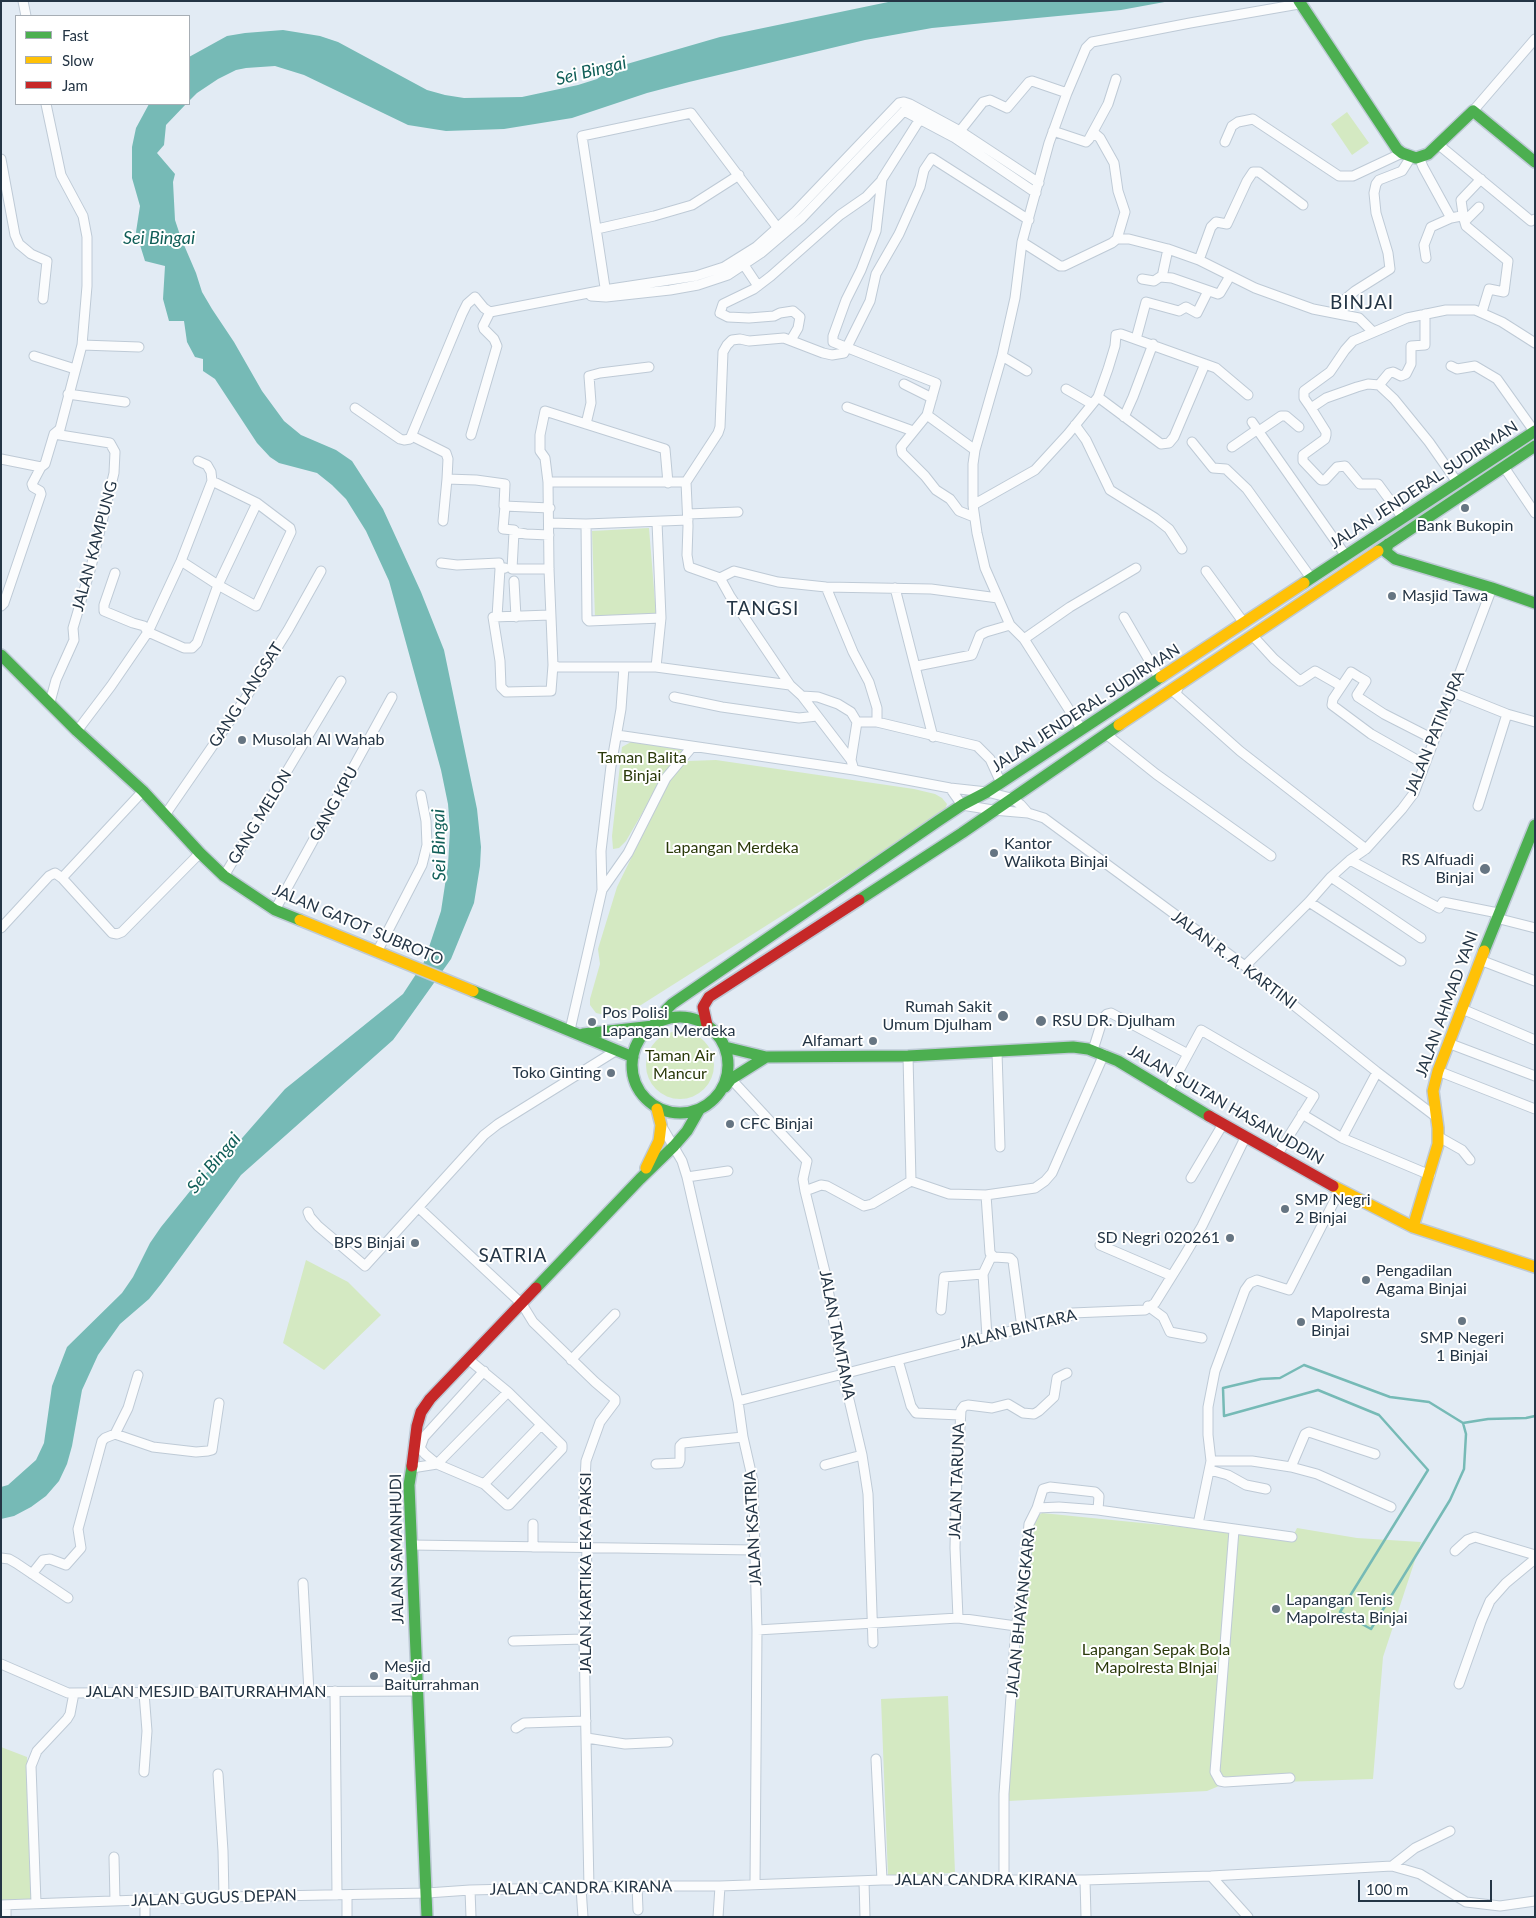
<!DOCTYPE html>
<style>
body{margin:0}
#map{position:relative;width:1536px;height:1918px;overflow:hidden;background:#e2ebf4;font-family:Lato,sans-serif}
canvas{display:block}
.frame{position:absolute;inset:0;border:2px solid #243545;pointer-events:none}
.legend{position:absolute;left:15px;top:15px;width:175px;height:90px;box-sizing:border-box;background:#fff;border:1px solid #a7aeb5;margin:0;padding:6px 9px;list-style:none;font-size:15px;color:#243545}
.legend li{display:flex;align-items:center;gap:10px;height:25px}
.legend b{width:25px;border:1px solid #a7aeb5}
.scale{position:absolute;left:1358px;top:1880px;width:134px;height:22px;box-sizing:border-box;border:2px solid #243545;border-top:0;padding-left:6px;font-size:15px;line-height:18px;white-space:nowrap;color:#243545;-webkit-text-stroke:4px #fff;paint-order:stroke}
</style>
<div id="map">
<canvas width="1536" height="1918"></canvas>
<div class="frame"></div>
<ul class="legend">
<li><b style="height:6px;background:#4caf50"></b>Fast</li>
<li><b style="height:6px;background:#ffc107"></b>Slow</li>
<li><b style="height:6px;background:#c62828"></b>Jam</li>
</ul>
<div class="scale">100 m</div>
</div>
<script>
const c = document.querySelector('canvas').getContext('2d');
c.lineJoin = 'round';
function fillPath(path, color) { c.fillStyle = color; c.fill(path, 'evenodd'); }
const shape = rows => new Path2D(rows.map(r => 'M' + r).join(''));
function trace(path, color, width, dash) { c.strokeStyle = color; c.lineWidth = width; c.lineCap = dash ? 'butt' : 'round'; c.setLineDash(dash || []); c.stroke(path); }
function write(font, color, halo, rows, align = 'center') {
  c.font = font + ' Lato,sans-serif'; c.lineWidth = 4; c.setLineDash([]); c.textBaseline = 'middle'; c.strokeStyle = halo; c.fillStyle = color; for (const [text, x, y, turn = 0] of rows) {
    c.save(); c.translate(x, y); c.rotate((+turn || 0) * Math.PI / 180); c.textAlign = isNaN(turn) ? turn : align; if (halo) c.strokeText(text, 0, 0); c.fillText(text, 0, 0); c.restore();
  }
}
fillPath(shape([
 [1347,112,1369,143,1352,155,1331,124],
 [649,528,656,614,595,618,592,531],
 [638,741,681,749,686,753,670,765,626,841,619,848,613,849,612,836,622,747,631,742],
 [716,760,914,789,935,794,942,798,947,804,944,813,641,1005,613,1017,596,1013,590,1005,590,999,600,964,598,949,617,887,670,779,682,765,688,761],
 '646 1065a34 34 0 1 1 68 0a34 34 0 1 1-68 0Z',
 [306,1260,348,1282,381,1315,324,1370,283,1343],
 [1042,1513,1292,1538,1297,1528,1357,1538,1421,1542,1383,1657,1373,1779,1249,1783,1219,1786,1207,1791,1008,1801,1031,1521],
 [948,1696,955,1873,888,1876,881,1699],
 [1,1747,27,1757,35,1901,1,1902]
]), '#d4e9c2');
fillPath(shape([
 [893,1,1170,1,1121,10,932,28,865,40,689,82,647,93,572,118,504,129,446,131,408,125,304,75,275,66,246,68,236,70,218,79,197,93,189,101,189,57,227,36,245,33,283,30,320,36,338,42,427,90,445,95,464,98,522,97,578,85,597,79,613,68,720,37],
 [149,104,186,104,166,125,164,145,157,153,175,174,173,182,175,220,181,238,196,273,202,292,212,309,234,342,262,391,284,421,301,435,336,450,352,461,383,509,421,592,444,650,477,809,481,847,480,866,474,903,451,959,404,1025,393,1040,241,1175,161,1284,149,1299,120,1324,98,1355,82,1390,72,1446,67,1464,59,1481,46,1496,31,1507,14,1516,1,1519,1,1487,8,1485,36,1460,44,1443,52,1386,67,1347,122,1293,133,1277,150,1243,161,1227,199,1180,236,1145,285,1089,403,994,424,962,441,911,448,865,450,829,448,804,441,770,389,581,366,531,346,499,332,485,317,473,279,463,270,457,257,443,215,379,203,371,203,359,195,357,187,342,184,321,169,321,163,299,165,266,145,261,136,232,140,206,132,178,132,147,136,128]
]), '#76bab6');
trace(shape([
 [1304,1365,1390,1397,1429,1402,1463,1423,1466,1434,1464,1469,1450,1500,1371,1629,1340,1612,1428,1470,1379,1415,1318,1390,1224,1416,1223,1388,1261,1379,1280,1378,1304,1365],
 [1463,1423,1488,1419,1526,1418,1535,1416]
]), '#76bab6', 2.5);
const street = shape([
 [23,1,26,16],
 [1473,111,1535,39],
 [920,119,882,179,876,231,861,270,846,300,833,336,833,342,936,383,927,415,975,450],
 [960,131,983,102,990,100,1007,108,1029,82,1032,81,1067,93],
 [1053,131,1086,142,1089,139,1108,104,1116,79],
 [1093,132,1100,138,1114,163,1118,191,1125,212,1117,239],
 [1225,142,1232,126,1238,122,1253,119,1339,176,1353,176,1402,153],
 [1439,145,1531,221,1535,219],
 [1419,157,1423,167,1451,218,1431,227,1424,245,1426,258],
 [1,159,15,235,19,244,31,254,47,261,43,299],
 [1461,216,1463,214,1461,200,1481,179],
 [1451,218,1461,216,1464,219,1466,226,1508,261,1504,292,1489,289,1482,312],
 [1465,221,1479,207],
 [597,229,654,216,692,205,739,175],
 [1022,242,1060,266,1064,266,1112,243,1117,239,1129,239,1168,249,1199,260,1255,288,1313,309,1359,318,1373,332],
 [1199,260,1211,227,1216,222,1227,224,1247,181,1253,172,1259,172,1303,205],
 [744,265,758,286],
 [1162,277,1168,249],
 [1142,279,1154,281,1160,277,1172,278,1218,294,1220,293,1230,276],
 [606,294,582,136,691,113,777,227,781,230],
 [591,296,606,297,670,290,698,285,728,275,761,253,802,218,904,111,955,138,1036,193],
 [1339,314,1340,306,1344,300,1355,291,1390,269,1388,253,1376,213,1374,193,1376,184,1379,180,1402,171,1411,157],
 [1136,339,1146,302,1179,311,1186,307,1197,313,1208,291],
 [791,340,798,328,800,317,793,311,780,313,774,316,749,318,728,317,720,313,723,304,754,289,771,276,840,215,866,197,882,180],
 [82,345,139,347],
 [34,356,75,369],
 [1002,356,1027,371],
 [1451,366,1457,369,1475,366,1497,379,1534,431],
 [904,384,932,398],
 [1379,385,1389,373,1393,372,1401,376,1406,374,1411,364,1411,346,1425,345,1425,314],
 [1066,389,1092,404],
 [68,394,125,402],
 [1098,397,1108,369,1115,346,1116,335,1121,334,1216,368,1248,395],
 [847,407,913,431],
 [355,408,400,439,404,440,410,439,462,314,467,304,475,297,484,308,490,312,604,290,696,276,724,267,756,247,796,211,899,103,904,102,910,104,960,131,1039,183],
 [1311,408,1326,432,1326,435,1325,439,1303,455,1303,461,1321,480,1325,480,1337,467,1345,466,1360,484,1378,484,1403,518],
 [927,415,901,447,902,453,925,476,936,490,950,499,959,511,974,517],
 [1124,417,1133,397,1153,344],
 [1252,422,1346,556],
 [586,424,591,403,589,376,600,373,649,367],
 [1075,425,1086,440,1110,490,1155,518,1169,529,1182,549],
 [1259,431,1281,416,1286,416,1299,427],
 [471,435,497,346,494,339,484,329,483,326,490,312],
 [412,436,446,453,448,459,447,479,443,521],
 [1192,442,1213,468,1226,469,1247,489,1311,578],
 [1232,447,1258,429],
 [1,459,41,467],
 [1504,467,1535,513],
 [447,479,476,480,505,484,504,506,550,508],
 [548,482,686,482],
 [1457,482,1429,442,1394,399,1379,385,1368,384,1357,387,1326,398,1311,408,1304,398,1304,391,1330,372,1345,350,1353,341,1407,318,1446,310,1475,310,1502,322,1535,343],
 [668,483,665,449,545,411,540,435,540,451,545,458,548,482,549,569,553,665,558,667,656,667,790,685],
 [973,505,1035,470,1068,434,1098,397,1161,444,1169,443,1174,437,1205,364],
 [505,506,503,529,514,530,514,532,526,534,549,535],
 [688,514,738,512],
 [549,523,586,524,688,520],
 [586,524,587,619,589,621,661,618],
 [514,532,512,569,549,569],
 [181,561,218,585,256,606,291,532,290,528,257,503,212,481],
 [441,563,457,565,499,563,500,569],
 [1206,571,1244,623],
 [115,573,104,605,104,611,133,623,144,626,148,632,184,648,192,648,197,643,218,585,257,503],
 [720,578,734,571,778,582,826,587,931,589,998,598],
 [514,581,516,617],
 [826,587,853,652,869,682,877,708,877,722],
 [895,588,933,737],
 [1,606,4,603,41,494,40,491,33,487,32,484,41,467,45,464,54,434,60,429,82,345,87,286,87,237,83,216,61,175,46,104],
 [550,615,493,617,500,661,501,687,506,692,551,691,553,665],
 [497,617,500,569,505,568],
 [1124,617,1160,679],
 [1252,635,1274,659,1300,681,1315,671,1336,683,1341,687,1333,699,1332,705,1371,734,1424,764],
 [1024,639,1070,607,1136,568],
 [917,666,972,655,980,635,986,632,1010,625],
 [656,667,661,618,657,522],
 [1179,685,1176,694,1240,751,1366,849],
 [1341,687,1351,672,1359,677,1366,681,1357,695,1358,697,1384,714,1433,739],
 [1452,692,1507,714,1535,722],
 [802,696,818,697,838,704,851,712,857,722,851,760],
 [674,697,722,707,799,718,817,716],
 [50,702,56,680,74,640,73,628,91,567,114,473,115,452,110,443,54,434],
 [857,722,877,722,977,746,990,759,1001,783],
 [1082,730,1024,639,1010,625,985,568,977,533,973,505,973,464,975,450,1002,356,1015,298,1022,242,1049,143,1067,93,1086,48,1092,42,1190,23,1299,4],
 [77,731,111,686,148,632,181,561,212,481,211,472,207,465,198,461],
 [1106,734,1156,774,1271,856],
 [617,735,854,770,950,788,987,792,1011,798,1021,805,1028,813],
 [854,770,851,760,802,696,790,685,730,596,720,578,689,567,687,555,688,526,686,482,718,433,720,427,723,352,727,345,732,340,740,339,749,341,784,338,823,353,832,355,844,353,870,301,876,274,899,234,920,187,924,170,932,158,1029,220],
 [950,788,962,805,993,810,1028,813,1044,818,1245,966,1377,1072,1435,1116],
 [143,791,62,878,112,933,117,934,122,932,200,853],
 [1478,806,1507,714],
 [165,815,245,699,288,630,321,571],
 [1350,860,1439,908,1443,902,1498,913],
 [224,876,341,681],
 [1331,877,1421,938],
 [602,890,628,853,666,778,692,747],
 [1309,902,1401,961],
 [275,910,392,697],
 [1496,918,1535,928],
 [1,928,49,876,55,873,62,878],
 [377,952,422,865,427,845,426,821,421,795],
 [1480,960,1535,981],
 [1245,966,1309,902,1331,877,1350,860,1366,849,1402,809,1414,793,1492,588],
 [1462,1009,1535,1040],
 [570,1030,602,890,601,851,611,766,621,709,624,667],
 [1448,1043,1535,1076],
 [1093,1050,1103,1018,1107,1014,1111,1013,1188,1054],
 [997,1052,1000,1147],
 [908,1056,911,1181,949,1194,986,1195,1035,1188,1045,1181,1052,1173,1104,1054],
 [1438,1071,1535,1109],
 [731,1079,807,1161,803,1179,805,1191,825,1272,843,1374,862,1455,868,1494,873,1643],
 [1168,1091,1201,1030,1314,1096,1277,1155],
 [1302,1114,1342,1138,1430,1175],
 [661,1125,682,1161,687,1177,738,1401,743,1437,753,1481,757,1630,755,1884],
 [1439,1137,1462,1150,1470,1160],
 [1342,1138,1377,1072],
 [687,1177,728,1171],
 [1191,1178,1223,1124],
 [805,1191,821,1185,827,1186,864,1206,872,1204,911,1181],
 [986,1195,990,1253,994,1257,1010,1258,1013,1261,1022,1328],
 [419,1208,522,1304,533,1322,595,1382,615,1399,615,1402,600,1422,586,1461,584,1498,587,1548,584,1639,589,1888],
 [308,1212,310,1217,318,1226,365,1266,484,1135,498,1124,617,1050],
 [1100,1245,1172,1276],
 [1148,1306,1163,1317,1170,1332,1202,1338],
 [941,1310,944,1277,983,1274],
 [987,1337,983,1274,992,1255],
 [571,1360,615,1314],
 [898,1360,911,1406,916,1413,960,1415],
 [484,1371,424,1437,420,1448,425,1454,437,1464,508,1392],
 [738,1401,1069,1316,1072,1313,1145,1310,1155,1303,1183,1258,1202,1226,1246,1136],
 [115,1434,153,1447,196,1452,208,1451,212,1450,219,1403],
 [1211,1461,1252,1461,1291,1467,1317,1474,1391,1507],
 [656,1464,679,1463,680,1460,680,1446,683,1443,743,1437],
 [825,1465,862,1455],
 [1291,1467,1305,1434,1309,1432,1375,1454],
 [412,1468,437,1464,484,1484,507,1505,509,1505,562,1449,562,1445,508,1392,468,1359],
 [1210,1470,1228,1475,1246,1485,1266,1489],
 [484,1484,541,1425],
 [1037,1508,1043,1489,1050,1487,1095,1492,1099,1496,1098,1510],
 [1198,1524,1211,1461,1208,1435,1208,1407,1215,1371,1245,1290,1250,1283,1257,1280,1289,1290,1340,1190],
 [1234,1530,1215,1772,1220,1781,1225,1782,1290,1778],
 [411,1545,755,1550],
 [533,1547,533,1524],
 [1455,1551,1467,1540,1475,1537,1535,1555],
 [1,1558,9,1559,16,1563,68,1598],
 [32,1574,43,1560,50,1559,66,1565,81,1548,78,1529,102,1441,105,1438,115,1434,128,1408,138,1375],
 [303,1583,309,1692],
 [958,1618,955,1548,956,1500,961,1410,964,1406,968,1405,992,1408,1008,1404,1023,1413,1034,1414,1039,1411,1054,1397,1057,1378,1067,1373],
 [757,1630,958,1618,1016,1626],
 [513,1641,584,1639],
 [1,1664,68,1693,417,1691],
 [1459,1684,1481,1622,1490,1601,1506,1583,1535,1559],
 [335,1691,337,1895],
 [144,1693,147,1731,144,1772],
 [516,1728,524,1723,586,1721],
 [587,1738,625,1744,668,1742],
 [876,1759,882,1880],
 [218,1774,223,1851,224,1897],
 [114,1857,115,1901],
 [1392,1866,1415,1848,1450,1831],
 [1211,1876,1248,1917],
 [1004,1879,1004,1794,1016,1626,1023,1591,1029,1524,1037,1508,1059,1507,1098,1510,1292,1537],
 [1085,1880,1086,1917],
 [864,1881,865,1917],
 [637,1886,638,1910],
 [581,1888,583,1917],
 [470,1890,471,1917],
 [145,1901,145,1917],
 [36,1903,31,1766,37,1751,67,1719,70,1714,74,1693],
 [1,1905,224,1897,427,1893,470,1890,637,1886,720,1886,882,1880,1085,1880,1211,1876,1392,1866,1420,1874,1466,1902,1500,1906,1535,1901],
 [6,1905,6,1917],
 [347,1917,347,1895],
 [718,1917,720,1886]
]);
const fast = shape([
 [1299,1,1397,149,1402,153,1416,158,1428,154,1473,111,1535,162],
 [1388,544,1386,552,1395,559,1492,588,1535,603],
 [1378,551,1535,446],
 [1304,583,1535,431],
 [1,655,77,731,143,791,200,853,224,876,275,910,300,920],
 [859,900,962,833,1119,725],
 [1484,951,1535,825],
 [473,991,633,1057],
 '632 1065a48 48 0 1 1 96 0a48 48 0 1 1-96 0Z',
 [662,1020,666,1010,672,1004,938,821,962,805,987,792,1161,677],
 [583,1034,653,1026],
 [725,1047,766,1057,908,1056,1073,1047,1088,1049,1118,1061,1209,1116],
 [725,1087,731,1079,766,1057],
 [536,1288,640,1179,674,1146,687,1131,699,1110],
 [412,1466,409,1485,427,1917]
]);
const slow = shape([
 [1161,677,1304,583],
 [1119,725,1378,551],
 [300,920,473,991],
 [646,1168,659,1141,661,1125,657,1109],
 [1333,1186,1413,1227,1535,1267],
 [1413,1227,1438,1144,1438,1128,1433,1091,1438,1071,1484,951]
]);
const jam = shape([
 [707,1025,703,1007,709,997,859,900],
 [1209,1116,1333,1186],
 [412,1466,417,1426,421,1412,430,1399,536,1288]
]);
trace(street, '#becad6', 11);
trace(fast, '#becad6', 14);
trace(slow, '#becad6', 14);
trace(jam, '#becad6', 14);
trace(street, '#fbfcfd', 9);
trace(fast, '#4caf50', 11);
trace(slow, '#ffc107', 11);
trace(jam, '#c62828', 11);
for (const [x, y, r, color] of [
 [1465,508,5,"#667582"],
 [1392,596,5,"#667582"],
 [242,740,5,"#667582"],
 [994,853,5,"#667582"],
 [1485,869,6,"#667582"],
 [1003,1016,6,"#667582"],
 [1041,1021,6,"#667582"],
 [592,1022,5,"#667582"],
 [873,1041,5,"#667582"],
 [611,1073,5,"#667582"],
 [730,1124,5,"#667582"],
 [1285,1209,5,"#667582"],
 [1230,1238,5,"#667582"],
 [415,1243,5,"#667582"],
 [1366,1280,5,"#667582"],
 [1462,1321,5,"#667582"],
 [1301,1322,5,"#667582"],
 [1276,1609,5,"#667582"],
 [374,1676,5,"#667582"]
]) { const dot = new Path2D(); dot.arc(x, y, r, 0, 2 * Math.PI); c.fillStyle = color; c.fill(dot); trace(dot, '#fff', 2); }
write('16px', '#243545', '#fff', [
 ["JALAN JENDERAL SUDIRMAN",1424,485,-33],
 ["JALAN KAMPUNG",95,546,-75],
 ["GANG LANGSAT",246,695,-57],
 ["JALAN JENDERAL SUDIRMAN",1086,708,-33],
 ["JALAN PATIMURA",1435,733,-68],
 ["GANG KPU",334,804,-61],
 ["GANG MELON",260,817,-59],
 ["JALAN GATOT SUBROTO",358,925,23],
 ["JALAN R. A. KARTINI",1234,960,37],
 ["JALAN AHMAD YANI",1447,1004,-70],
 ["JALAN SULTAN HASANUDDIN",1226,1105,30],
 ["JALAN BINTARA",1018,1329,-14],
 ["JALAN TAMTAMA",837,1335,79],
 ["JALAN TARUNA",957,1481,-88],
 ["JALAN KSATRIA",753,1528,-93],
 ["JALAN SAMANHUDI",397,1549,-91],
 ["JALAN KARTIKA EKA PAKSI",586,1573,-90],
 ["JALAN BHAYANGKARA",1021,1612,-84],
 ["JALAN MESJID BAITURRAHMAN",206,1692],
 ["JALAN CANDRA KIRANA",986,1880],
 ["JALAN CANDRA KIRANA",581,1888,-1],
 ["JALAN GUGUS DEPAN",214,1898,-2]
]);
write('16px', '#243545', '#fff', [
 ["Bank Bukopin",1465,526,"center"],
 ["Masjid Tawa",1402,596],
 ["Musolah Al Wahab",252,740],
 ["Kantor",1004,844],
 ["Walikota Binjai",1004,862],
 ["RS Alfuadi",1474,860,"right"],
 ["Binjai",1474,878,"right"],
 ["Rumah Sakit",992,1007,"right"],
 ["Umum Djulham",992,1025,"right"],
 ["Pos Polisi",602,1013],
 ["Lapangan Merdeka",602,1031],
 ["RSU DR. Djulham",1052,1021],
 ["Alfamart",863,1041,"right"],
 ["Toko Ginting",601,1073,"right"],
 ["CFC Binjai",740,1124],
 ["SMP Negri",1295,1200],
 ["2 Binjai",1295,1218],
 ["SD Negri 020261",1220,1238,"right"],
 ["BPS Binjai",405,1243,"right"],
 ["Pengadilan",1376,1271],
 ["Agama Binjai",1376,1289],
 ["Mapolresta",1311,1313],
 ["Binjai",1311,1331],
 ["SMP Negeri",1462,1338,"center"],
 ["1 Binjai",1462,1356,"center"],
 ["Lapangan Tenis",1286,1600],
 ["Mapolresta Binjai",1286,1618],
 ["Mesjid",384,1667],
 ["Baiturrahman",384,1685]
], 'left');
write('16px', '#2a390a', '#fff', [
 ["Taman Balita",642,758],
 ["Binjai",642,776],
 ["Lapangan Merdeka",732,848],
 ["Taman Air",680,1056],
 ["Mancur",680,1074],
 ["Lapangan Sepak Bola",1156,1650],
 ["Mapolresta BInjai",1156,1668]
]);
write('italic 18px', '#115f59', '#fff', [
 ["Sei Bingai",591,71,-14],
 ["Sei Bingai",159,238],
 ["Sei Bingai",439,845,-91],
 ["Sei Bingai",214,1163,-50]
]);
c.letterSpacing = '1px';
write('19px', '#243545', '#fff', [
 ["BINJAI",1362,303],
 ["TANGSI",763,609],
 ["SATRIA",513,1256]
]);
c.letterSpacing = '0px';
</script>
